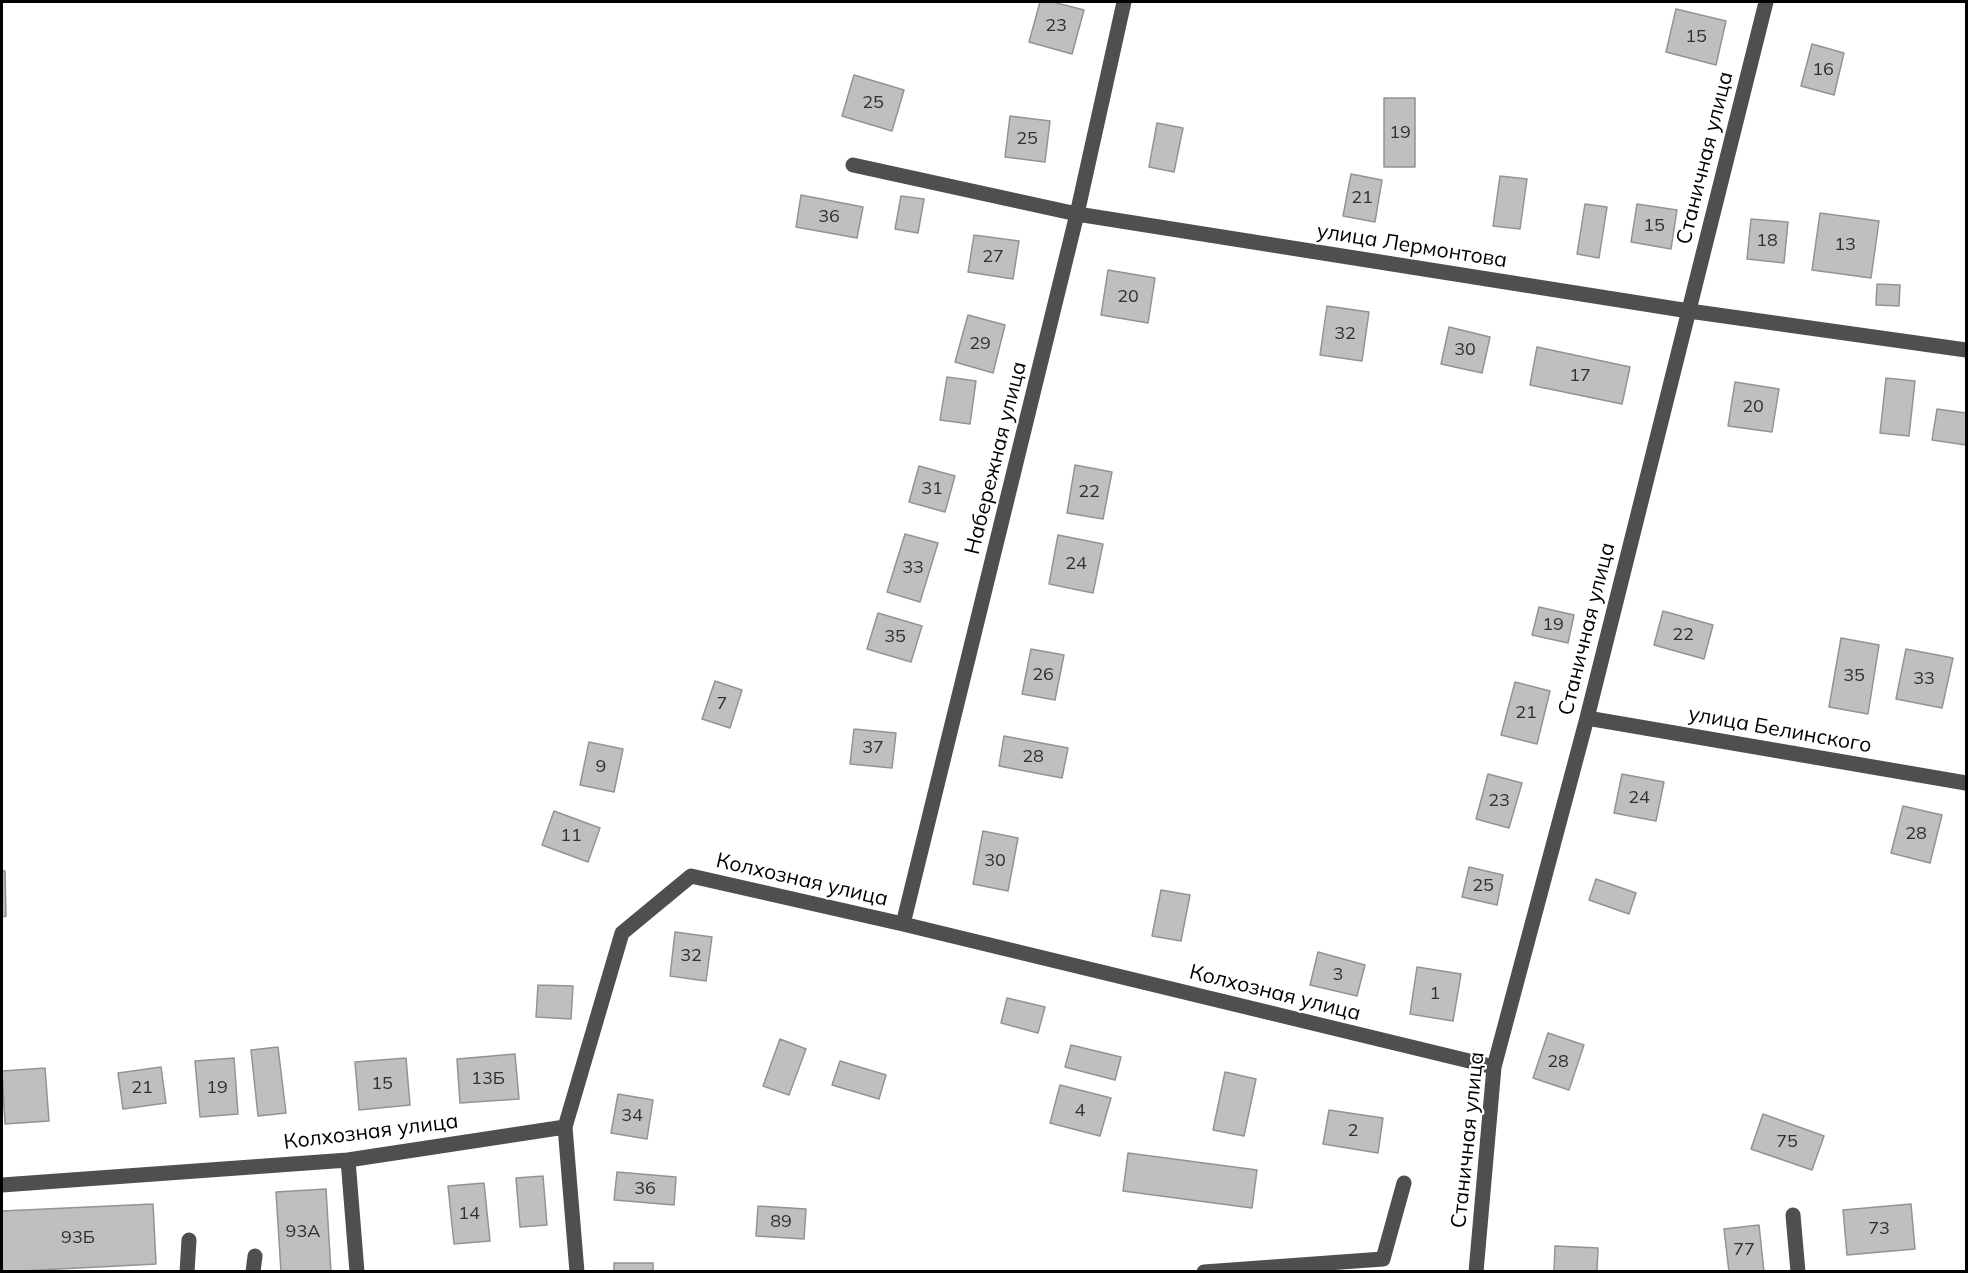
<!DOCTYPE html>
<meta charset="utf-8">
<style>
body{margin:0}
#map{position:relative;width:1968px;height:1273px;overflow:hidden;background:#fff;font-family:Mulish,sans-serif}
canvas{display:block}
.frame{position:absolute;inset:0;border:3px solid #000;pointer-events:none}
</style>
<div id="map">
<canvas width="1968" height="1273"></canvas>
<div class="frame"></div>
</div>
<script>
const c = document.querySelector('canvas').getContext('2d');
c.lineJoin = 'round';
function fillPath(path, color) { c.fillStyle = color; c.fill(path, 'evenodd'); }
const shape = rows => new Path2D(rows.map(r => 'M' + r).join(''));
function trace(path, color, width, dash) { c.strokeStyle = color; c.lineWidth = width; c.lineCap = dash ? 'butt' : 'round'; c.setLineDash(dash || []); c.stroke(path); }
function write(font, color, halo, rows, align = 'center') {
  c.font = font + ' Mulish,sans-serif'; c.lineWidth = 4.5; c.setLineDash([]); c.textBaseline = 'middle'; c.strokeStyle = halo; c.fillStyle = color; for (const [text, x, y, turn = 0] of rows) {
    c.save(); c.translate(x, y); c.rotate((+turn || 0) * Math.PI / 180); c.textAlign = isNaN(turn) ? turn : align; if (halo) c.strokeText(text, 0, 0); c.fillText(text, 0, 0); c.restore();
  }
}
const building = shape([
 [1040,2,1053,2,1084,10,1072,54,1029,42,1040,2],
 [1676,9,1726,21,1716,65,1666,52,1676,9],
 [1812,44,1844,53,1834,95,1801,86,1812,44],
 [854,75,904,90,892,131,842,116,854,75],
 [1384,98,1415,98,1415,167,1384,167,1384,98],
 [1010,116,1050,121,1045,162,1005,157,1010,116],
 [1157,123,1183,128,1174,172,1149,167,1157,123],
 [1351,174,1382,180,1375,222,1343,216,1351,174],
 [1500,176,1527,179,1520,229,1493,226,1500,176],
 [801,195,863,207,857,238,796,227,801,195],
 [901,196,924,199,918,233,895,229,901,196],
 [1585,204,1607,207,1599,258,1577,254,1585,204],
 [1637,204,1677,210,1671,249,1631,242,1637,204],
 [1820,213,1879,221,1871,278,1812,270,1820,213],
 [1751,219,1788,222,1784,263,1747,259,1751,219],
 [974,235,1019,241,1013,279,968,272,974,235],
 [1108,270,1155,278,1148,323,1101,315,1108,270],
 [1877,284,1900,285,1899,306,1876,305,1877,284],
 [1327,306,1369,312,1362,361,1320,355,1327,306],
 [968,315,1005,325,993,373,955,362,968,315],
 [1449,327,1490,337,1482,373,1441,364,1449,327],
 [1537,347,1630,367,1622,404,1530,385,1537,347],
 [947,377,976,381,970,424,940,420,947,377],
 [1886,378,1915,381,1909,436,1880,433,1886,378],
 [1735,382,1779,389,1772,432,1728,426,1735,382],
 [1937,409,1966,413,1966,445,1932,440,1937,409],
 [1075,465,1112,472,1103,519,1067,513,1075,465],
 [919,466,955,476,945,512,909,502,919,466],
 [905,534,938,543,920,602,887,592,905,534],
 [1058,535,1103,544,1093,593,1049,584,1058,535],
 [1539,607,1574,615,1568,643,1532,635,1539,607],
 [1663,611,1713,625,1704,659,1654,645,1663,611],
 [878,613,922,626,911,662,867,649,878,613],
 [1841,638,1879,645,1868,714,1829,707,1841,638],
 [1031,649,1064,655,1055,700,1022,694,1031,649],
 [1906,649,1953,658,1942,708,1896,699,1906,649],
 [715,681,742,690,730,728,702,719,715,681],
 [1515,682,1550,691,1537,744,1501,735,1515,682],
 [854,729,896,733,892,768,850,764,854,729],
 [1004,736,1068,748,1062,778,999,766,1004,736],
 [589,742,623,749,614,792,580,785,589,742],
 [1488,774,1522,783,1509,828,1476,819,1488,774],
 [1622,774,1664,782,1656,821,1614,813,1622,774],
 [1903,806,1942,815,1930,863,1891,853,1903,806],
 [554,811,600,828,588,862,542,845,554,811],
 [983,831,1018,838,1008,891,973,884,983,831],
 [1469,867,1503,875,1497,905,1462,897,1469,867],
 [2,871,5,871,6,916,2,917,2,871],
 [1596,879,1636,893,1629,914,1589,900,1596,879],
 [1161,890,1190,895,1181,941,1152,936,1161,890],
 [675,932,712,937,706,981,670,976,675,932],
 [1318,952,1365,965,1357,996,1310,985,1318,952],
 [1417,967,1461,974,1453,1021,1410,1014,1417,967],
 [538,985,573,986,571,1019,536,1017,538,985],
 [1007,998,1045,1007,1038,1033,1001,1023,1007,998],
 [1548,1033,1584,1045,1569,1090,1533,1078,1548,1033],
 [780,1039,806,1049,789,1095,763,1086,780,1039],
 [1071,1045,1121,1057,1115,1080,1065,1067,1071,1045],
 [278,1047,286,1113,258,1116,251,1050,278,1047],
 [515,1054,519,1099,460,1103,457,1059,515,1054],
 [234,1058,238,1114,200,1117,195,1061,234,1058],
 [406,1058,410,1105,359,1110,355,1062,406,1058],
 [840,1061,886,1075,879,1099,832,1085,840,1061],
 [161,1067,166,1103,123,1109,118,1073,161,1067],
 [45,1068,49,1121,5,1124,2,1071,45,1068],
 [1225,1072,1256,1079,1244,1136,1213,1130,1225,1072],
 [1060,1085,1111,1098,1100,1136,1050,1123,1060,1085],
 [618,1094,653,1100,647,1139,611,1133,618,1094],
 [1329,1110,1383,1118,1378,1153,1323,1144,1329,1110],
 [1763,1114,1824,1136,1812,1170,1751,1149,1763,1114],
 [1128,1153,1257,1170,1252,1208,1123,1191,1128,1153],
 [617,1172,676,1177,674,1205,614,1200,617,1172],
 [543,1176,547,1225,520,1227,516,1178,543,1176],
 [484,1183,490,1241,454,1244,448,1186,484,1183],
 [326,1189,331,1272,281,1272,276,1192,326,1189],
 [153,1204,156,1264,2,1272,2,1211,153,1204],
 [1911,1204,1915,1249,1847,1255,1843,1210,1911,1204],
 [758,1206,806,1209,804,1239,756,1236,758,1206],
 [1759,1225,1764,1272,1729,1272,1724,1229,1759,1225],
 [1555,1246,1598,1248,1597,1272,1554,1272,1555,1246],
 [614,1263,653,1263,653,1272,614,1272,614,1263]
]);
fillPath(building, '#bfbfbf');
trace(building, '#939393', 1.5);
trace(shape([
 [853,165,1077,214,1689,311,1966,350],
 [1587,718,1966,783],
 [903,924,1077,214,1124,2],
 [565,1127,577,1272],
 [348,1160,357,1272],
 [2,1185,348,1160,565,1127,622,933,691,876,903,924,1494,1067],
 [1793,1215,1798,1272],
 [187,1272,189,1240],
 [253,1272,255,1256],
 [1204,1272,1383,1259,1404,1183],
 [1476,1272,1494,1067,1587,718,1766,2]
]), '#4f4f4f', 15);
write('18px', '#303030', null, [
 ["23",1056,26],
 ["15",1696,37],
 ["16",1823,70],
 ["25",873,103],
 ["19",1400,133],
 ["25",1027,139],
 ["21",1362,198],
 ["36",829,217],
 ["15",1654,226],
 ["18",1767,241],
 ["13",1845,245],
 ["27",993,257],
 ["20",1128,297],
 ["32",1345,334],
 ["29",980,344],
 ["30",1465,350],
 ["17",1580,376],
 ["20",1753,407],
 ["31",932,489],
 ["22",1089,492],
 ["24",1076,564],
 ["33",913,568],
 ["19",1553,625],
 ["22",1683,635],
 ["35",895,637],
 ["26",1043,675],
 ["35",1854,676],
 ["33",1924,679],
 ["7",722,704],
 ["21",1526,713],
 ["37",873,748],
 ["28",1033,757],
 ["9",601,767],
 ["24",1639,798],
 ["23",1499,801],
 ["28",1916,834],
 ["11",571,836],
 ["30",995,861],
 ["25",1483,886],
 ["32",691,956],
 ["3",1338,975],
 ["1",1435,994],
 ["28",1558,1062],
 ["13Б",488,1079],
 ["15",382,1084],
 ["21",142,1088],
 ["19",217,1088],
 ["4",1080,1111],
 ["34",632,1116],
 ["2",1353,1131],
 ["75",1787,1142],
 ["36",645,1189],
 ["14",469,1214],
 ["89",781,1222],
 ["73",1879,1229],
 ["93А",303,1232],
 ["93Б",78,1238],
 ["77",1744,1250]
]);
write('21px', '#000', '#fff', [
 ["Станичная улица",1705,158,-76],
 ["улица Лермонтова",1412,246,9],
 ["Набережная улица",996,458,-76],
 ["Станичная улица",1587,629,-76],
 ["улица Белинского",1780,730,10],
 ["Колхозная улица",802,880,13],
 ["Колхозная улица",1275,993,14],
 ["Колхозная улица",371,1132,-7],
 ["Станичная улица",1468,1140,-84]
]);
</script>
